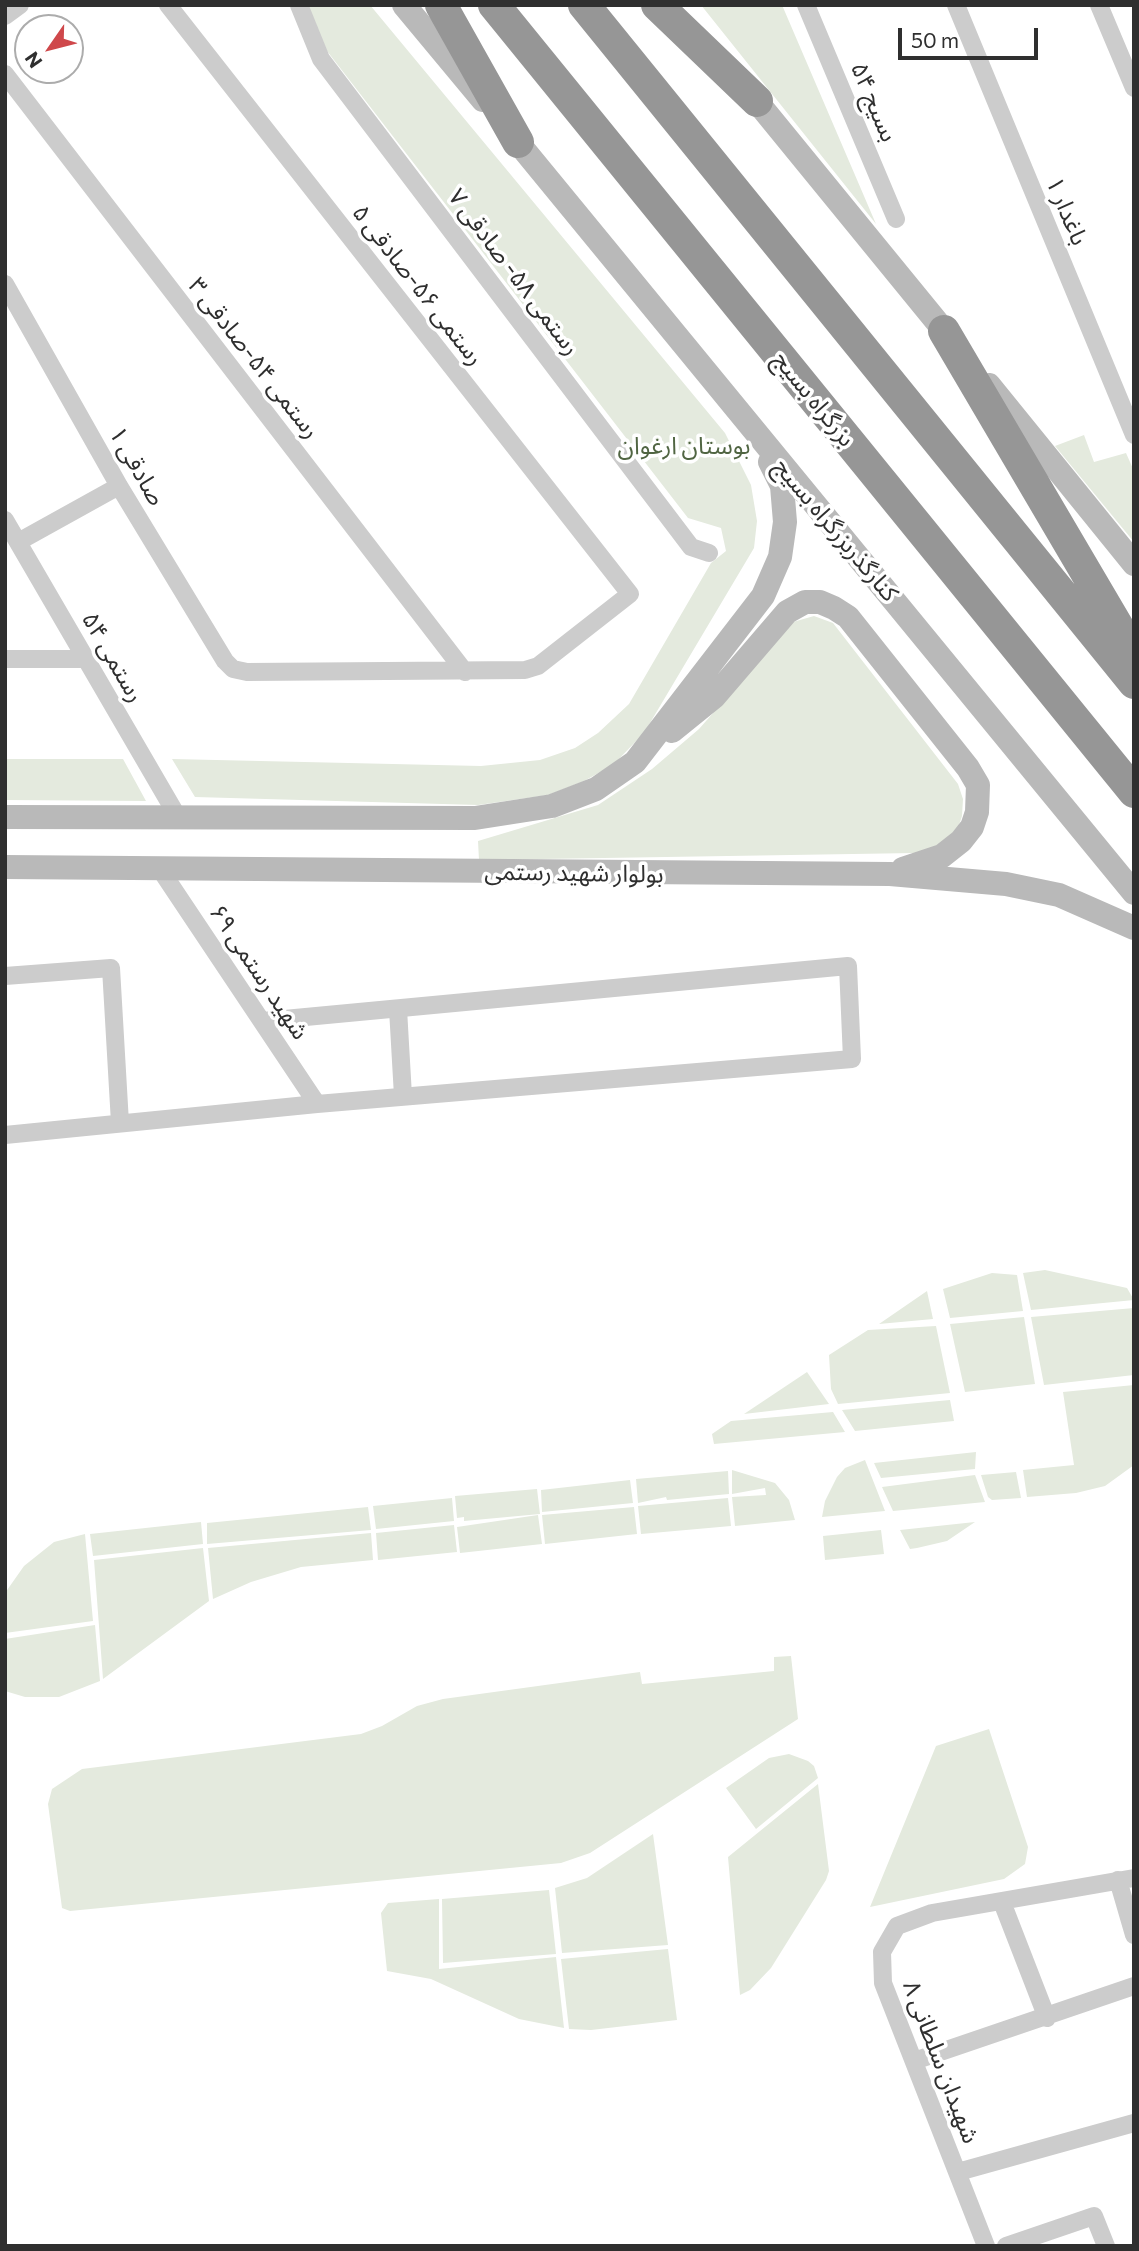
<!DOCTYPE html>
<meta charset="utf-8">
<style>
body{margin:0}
#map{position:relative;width:1139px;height:2251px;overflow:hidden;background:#fff;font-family:Commissioner,sans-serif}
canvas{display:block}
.frame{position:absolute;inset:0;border:7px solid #2f2f2f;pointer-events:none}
.north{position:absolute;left:14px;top:14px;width:70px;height:70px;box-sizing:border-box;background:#fff;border:2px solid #acacac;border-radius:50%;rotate:235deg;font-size:19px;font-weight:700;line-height:28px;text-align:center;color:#2f2f2f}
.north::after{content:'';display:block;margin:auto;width:24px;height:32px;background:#cf484b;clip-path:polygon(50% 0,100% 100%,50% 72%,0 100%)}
.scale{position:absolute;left:898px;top:28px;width:140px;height:32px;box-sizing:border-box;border:4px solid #2f2f2f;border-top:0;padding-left:9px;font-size:21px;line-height:24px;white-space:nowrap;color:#2f2f2f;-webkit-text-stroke:5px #fff;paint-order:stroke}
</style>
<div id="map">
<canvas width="1139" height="2251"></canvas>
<div class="frame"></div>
<div class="north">N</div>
<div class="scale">50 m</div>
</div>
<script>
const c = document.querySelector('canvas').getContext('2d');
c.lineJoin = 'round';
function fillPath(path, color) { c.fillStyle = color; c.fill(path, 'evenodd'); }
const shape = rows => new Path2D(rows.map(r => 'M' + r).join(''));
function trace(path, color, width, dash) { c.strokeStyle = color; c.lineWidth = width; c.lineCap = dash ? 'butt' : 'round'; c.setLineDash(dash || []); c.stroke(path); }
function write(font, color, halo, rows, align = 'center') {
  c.font = font + ' Commissioner,"Noto Sans Arabic",sans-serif'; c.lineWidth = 7; c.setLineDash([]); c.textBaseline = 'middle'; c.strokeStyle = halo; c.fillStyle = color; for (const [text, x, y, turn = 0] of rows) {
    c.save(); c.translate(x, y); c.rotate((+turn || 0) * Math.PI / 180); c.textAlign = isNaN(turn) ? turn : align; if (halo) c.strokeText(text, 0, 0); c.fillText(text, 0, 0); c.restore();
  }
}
fillPath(shape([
 [308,5,370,5,725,433,751,485,757,521,754,548,644,733,613,765,584,781,548,795,478,805,195,797,172,759,481,766,540,760,575,748,598,733,629,704,711,563,726,551,721,528,688,518,327,51],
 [701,5,782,5,876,224],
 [1084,435,1094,462,1126,453,1134,471,1134,542,1055,446],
 [814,616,833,623,958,784,963,799,962,816,957,831,946,843,915,853,479,860,478,841,598,805,652,769,699,729,793,622],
 [5,759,123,759,146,801,5,800],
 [1045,1270,1127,1288,1134,1300,1031,1310,1023,1273],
 [992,1273,1017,1275,1023,1311,950,1318,943,1289],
 [927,1291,933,1319,879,1324],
 [1134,1308,1134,1375,1044,1385,1031,1317],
 [1024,1317,1035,1384,965,1392,950,1324],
 [936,1326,950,1393,838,1404,831,1389,829,1355,868,1330],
 [807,1372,829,1404,744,1414],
 [1134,1385,1134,1465,1105,1486,1076,1493,1027,1497,1023,1470,1074,1465,1063,1392],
 [950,1400,954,1421,855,1431,842,1410],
 [833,1412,845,1432,714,1444,712,1434,731,1421],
 [976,1452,975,1469,881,1478,874,1463],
 [865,1460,885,1511,822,1517,825,1501,837,1477,845,1468],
 [732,1470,775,1483,789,1500,795,1520,735,1526,732,1497,766,1495,765,1488,732,1494],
 [728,1471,729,1494,667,1500,666,1497,638,1503,636,1479],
 [1016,1472,1021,1498,992,1500,988,1497,981,1475],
 [975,1475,985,1502,893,1511,882,1487],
 [630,1480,633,1503,542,1512,541,1490],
 [537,1489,540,1514,464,1521,464,1517,457,1518,455,1496],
 [452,1498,454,1521,376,1529,373,1506],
 [728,1498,731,1526,641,1534,638,1506],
 [368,1507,371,1530,207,1544,207,1523],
 [634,1507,637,1534,545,1544,542,1515],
 [538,1515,542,1544,460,1553,457,1527],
 [201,1522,203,1544,93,1556,90,1534],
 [975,1522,947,1541,917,1548,910,1549,900,1530],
 [454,1525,457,1552,378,1560,376,1533],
 [881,1530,884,1554,825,1560,823,1536],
 [371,1533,373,1560,301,1567,251,1582,213,1599,208,1548],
 [85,1534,93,1621,5,1633,5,1593,24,1566,54,1542],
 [203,1548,209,1601,103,1679,94,1560],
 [95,1625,100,1681,59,1697,25,1697,5,1691,5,1639],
 [791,1656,798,1719,590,1853,561,1863,70,1911,62,1908,48,1804,52,1789,82,1769,361,1734,382,1726,417,1706,443,1699,640,1672,642,1684,774,1671,774,1657],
 [989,1729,1028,1847,1025,1864,1004,1879,870,1907,936,1746],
 [789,1754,808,1761,814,1766,818,1778,756,1829,726,1788,769,1758],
 [818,1784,829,1871,826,1880,771,1968,750,1990,740,1995,728,1857],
 [653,1834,668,1945,562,1953,555,1888,587,1878],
 [549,1890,556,1954,443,1963,442,1899],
 [439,1899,439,1969,556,1957,564,2028,519,2019,431,1979,387,1971,381,1913,388,1903],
 [668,1949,677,2020,591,2030,569,2029,561,1959]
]), '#e4eade');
trace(shape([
 [299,5,321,59,691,547,709,553],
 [806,5,896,219],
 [956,5,1134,435],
 [1099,5,1134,88],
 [5,16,20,5],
 [5,74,465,672],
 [5,284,119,486,225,661,233,669,247,672,525,670,538,666,630,594,168,5],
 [5,520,179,819],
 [18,542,119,486],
 [5,659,86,659],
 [160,869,317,1104],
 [5,976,111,968,120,1123],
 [398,1009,403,1096],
 [5,1135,317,1104,852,1059,848,966,263,1021],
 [1118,1880,1134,1935],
 [1002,1902,1047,2018],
 [914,2061,1134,1986],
 [958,2172,1134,2123],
 [986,2246,883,1983,882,1952,897,1926,932,1913,1134,1878],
 [1006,2246,1094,2216,1106,2246]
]), '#ccc', 18);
trace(shape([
 [404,5,483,100],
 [745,87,955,344],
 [506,128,1134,893],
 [989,385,1134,564],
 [672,731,714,697,787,612,805,602,820,602,834,608,848,617,968,768,978,785,977,812,972,827,961,841,942,856,903,869],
 [5,817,475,818,552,806,596,789,635,762,763,596,780,557,785,522,782,486,770,462],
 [5,867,890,874,1006,884,1059,895,1134,928]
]), '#b9b9b9', 24);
trace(shape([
 [441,5,518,142],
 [494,5,1134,792],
 [584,5,1134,683],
 [657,5,757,101],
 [944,331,1134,654]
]), '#969696', 32);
write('24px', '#2f2f2f', '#fff', [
 ["بسیج ۵۴",874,102,67],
 ["باغدار ۱",1067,211,67],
 ["رستمی ۵۸- صادقی ۷",514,272,53],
 ["رستمی ۵۶-صادقی ۵",418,285,52],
 ["رستمی ۵۴-صادقی ۳",254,358,52],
 ["بزرگراه بسیج",814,399,51],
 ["صادقی ۱",137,466,60],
 ["کنارگذربزرگراه بسیج",836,530,50],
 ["رستمی ۵۴",113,657,60],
 ["بولوار شهید رستمی",574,873,1],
 ["شهید رستمی ۶۹",259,972,56],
 ["شهیدان سلطانی ۸",941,2062,69]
]);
write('24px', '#506542', '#fff', [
 ["بوستان ارغوان",684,446]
]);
</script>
